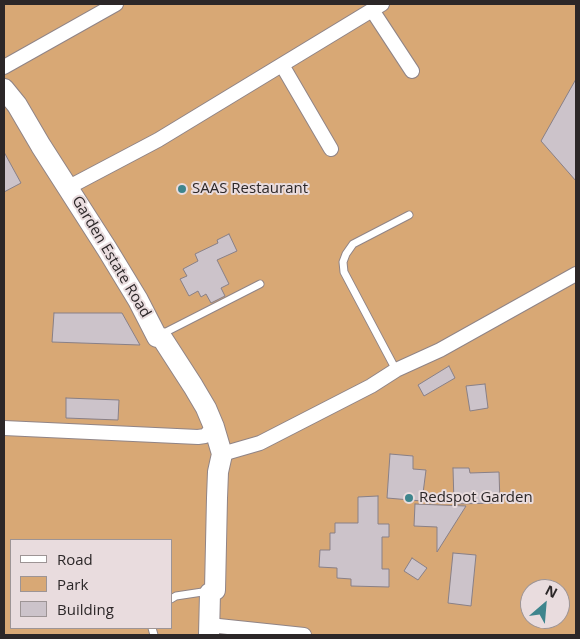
<!DOCTYPE html>
<style>
body{margin:0}
#map{position:relative;width:580px;height:639px;overflow:hidden;background:#e9dcde;font-family:"Open Sans",sans-serif}
canvas{display:block}
.frame{position:absolute;inset:0;border:5px solid #2c2728;pointer-events:none}
.legend{position:absolute;left:10px;top:539px;width:162px;height:90px;box-sizing:border-box;background:#e9dcde;border:1px solid #9d9495;margin:0;padding:6px 9px;list-style:none;font-size:15px;color:#2c2728}
.legend li{display:flex;align-items:center;gap:10px;height:25px}
.legend b{width:25px;border:1px solid #9d9495}
.north{position:absolute;left:520px;top:579px;width:50px;height:50px;box-sizing:border-box;background:#e9dcde;border:1px solid #9d9495;border-radius:50%;rotate:27deg;font-size:14px;font-weight:700;line-height:20px;text-align:center;color:#2c2728}
.north::after{content:'';display:block;margin:auto;width:18px;height:22px;background:#3e858d;clip-path:polygon(50% 0,100% 100%,50% 72%,0 100%)}
</style>
<div id="map">
<canvas width="580" height="639"></canvas>
<div class="frame"></div>
<ul class="legend">
<li><b style="height:6px;background:#fff"></b>Road</li>
<li><b style="height:14px;background:#d8a875"></b>Park</li>
<li><b style="height:14px;background:#ccc3ca"></b>Building</li>
</ul>
<div class="north">N</div>
</div>
<script>
const c = document.querySelector('canvas').getContext('2d');
c.lineJoin = 'round';
function fillPath(path, color) { c.fillStyle = color; c.fill(path, 'evenodd'); }
const shape = rows => new Path2D(rows.map(r => 'M' + r).join(''));
function trace(path, color, width, dash) { c.strokeStyle = color; c.lineWidth = width; c.lineCap = dash ? 'butt' : 'round'; c.setLineDash(dash || []); c.stroke(path); }
function write(font, color, halo, rows, align = 'center') {
  c.font = font + ' "Open Sans",sans-serif'; c.lineWidth = 4; c.setLineDash([]); c.textBaseline = 'middle'; c.strokeStyle = halo; c.fillStyle = color; for (const [text, x, y, turn = 0] of rows) {
    c.save(); c.translate(x, y); c.rotate((+turn || 0) * Math.PI / 180); c.textAlign = isNaN(turn) ? turn : align; if (halo) c.strokeText(text, 0, 0); c.fillText(text, 0, 0); c.restore();
  }
}
fillPath(shape([
 [4,4,576,4,576,635,4,635],
 [11,540,171,540,171,628,11,628],
 [530,589,560,589,560,619,530,619]
]), '#d8a875');
const building = shape([
 [576,79,576,181,541,141,576,79],
 [4,152,21,183,4,192,4,152],
 [229,234,237,251,217,260,229,284,221,288,225,296,211,303,206,294,201,297,198,291,189,296,180,279,187,276,183,269,198,261,195,254,218,243,217,240,229,234],
 [54,313,122,313,140,345,52,342,54,313],
 [449,366,455,378,424,396,418,385,449,366],
 [485,384,488,408,470,411,466,386,485,384],
 [66,398,119,400,118,420,66,418,66,398],
 [390,454,413,456,413,469,426,470,422,501,387,498,390,454],
 [453,468,469,468,470,473,499,472,500,503,454,504,453,468],
 [378,496,378,524,389,524,389,537,382,537,382,569,389,569,389,587,351,586,351,579,337,578,337,568,319,567,320,550,330,550,330,533,335,533,335,523,358,523,358,497,378,496],
 [415,504,466,506,437,552,437,527,414,526,415,504],
 [453,553,476,555,471,606,448,603,453,553],
 [412,558,427,568,418,580,404,571,412,558]
]);
fillPath(building, '#ccc3ca');
trace(building, '#898087', 1);
const lane = shape([
 [162,334,260,284],
 [396,370,344,272,343,262,346,254,353,244,409,215],
 [171,599,176,596,209,591],
 [152,628,154,635]
]);
const street = shape([
 [372,10,412,71],
 [282,65,331,149],
 [4,67,116,4],
 [69,187,158,140,382,4],
 [4,428,198,437,205,436,214,427],
 [222,454,260,443,371,386,396,370,440,350,576,274],
 [209,625,304,635]
]);
const secondary = shape([
 [4,89,17,105,41,146,107,249,138,300,157,337,162,338,193,386,206,408,214,427,222,454,218,472,217,498,215,590,210,593,209,635]
]);
trace(lane, '#908486', 9);
trace(street, '#908486', 16);
trace(secondary, '#908486', 22);
trace(lane, '#fff', 7);
trace(street, '#fff', 14);
trace(secondary, '#fff', 20);
for (const [x, y, r, color] of [
 [182,189,5,"#3e858d"],
 [409,498,5,"#3e858d"]
]) { const dot = new Path2D(); dot.arc(x, y, r, 0, 2 * Math.PI); c.fillStyle = color; c.fill(dot); trace(dot, '#e9dcde', 2); }
write('15px', '#2c2728', '#e9dcde', [
 ["SAAS Restaurant",192,189],
 ["Redspot Garden",419,498]
], 'left');
write('15px', '#2c2728', '#e9dcde', [
 ["Garden Estate Road",111,257,59]
]);
</script>
